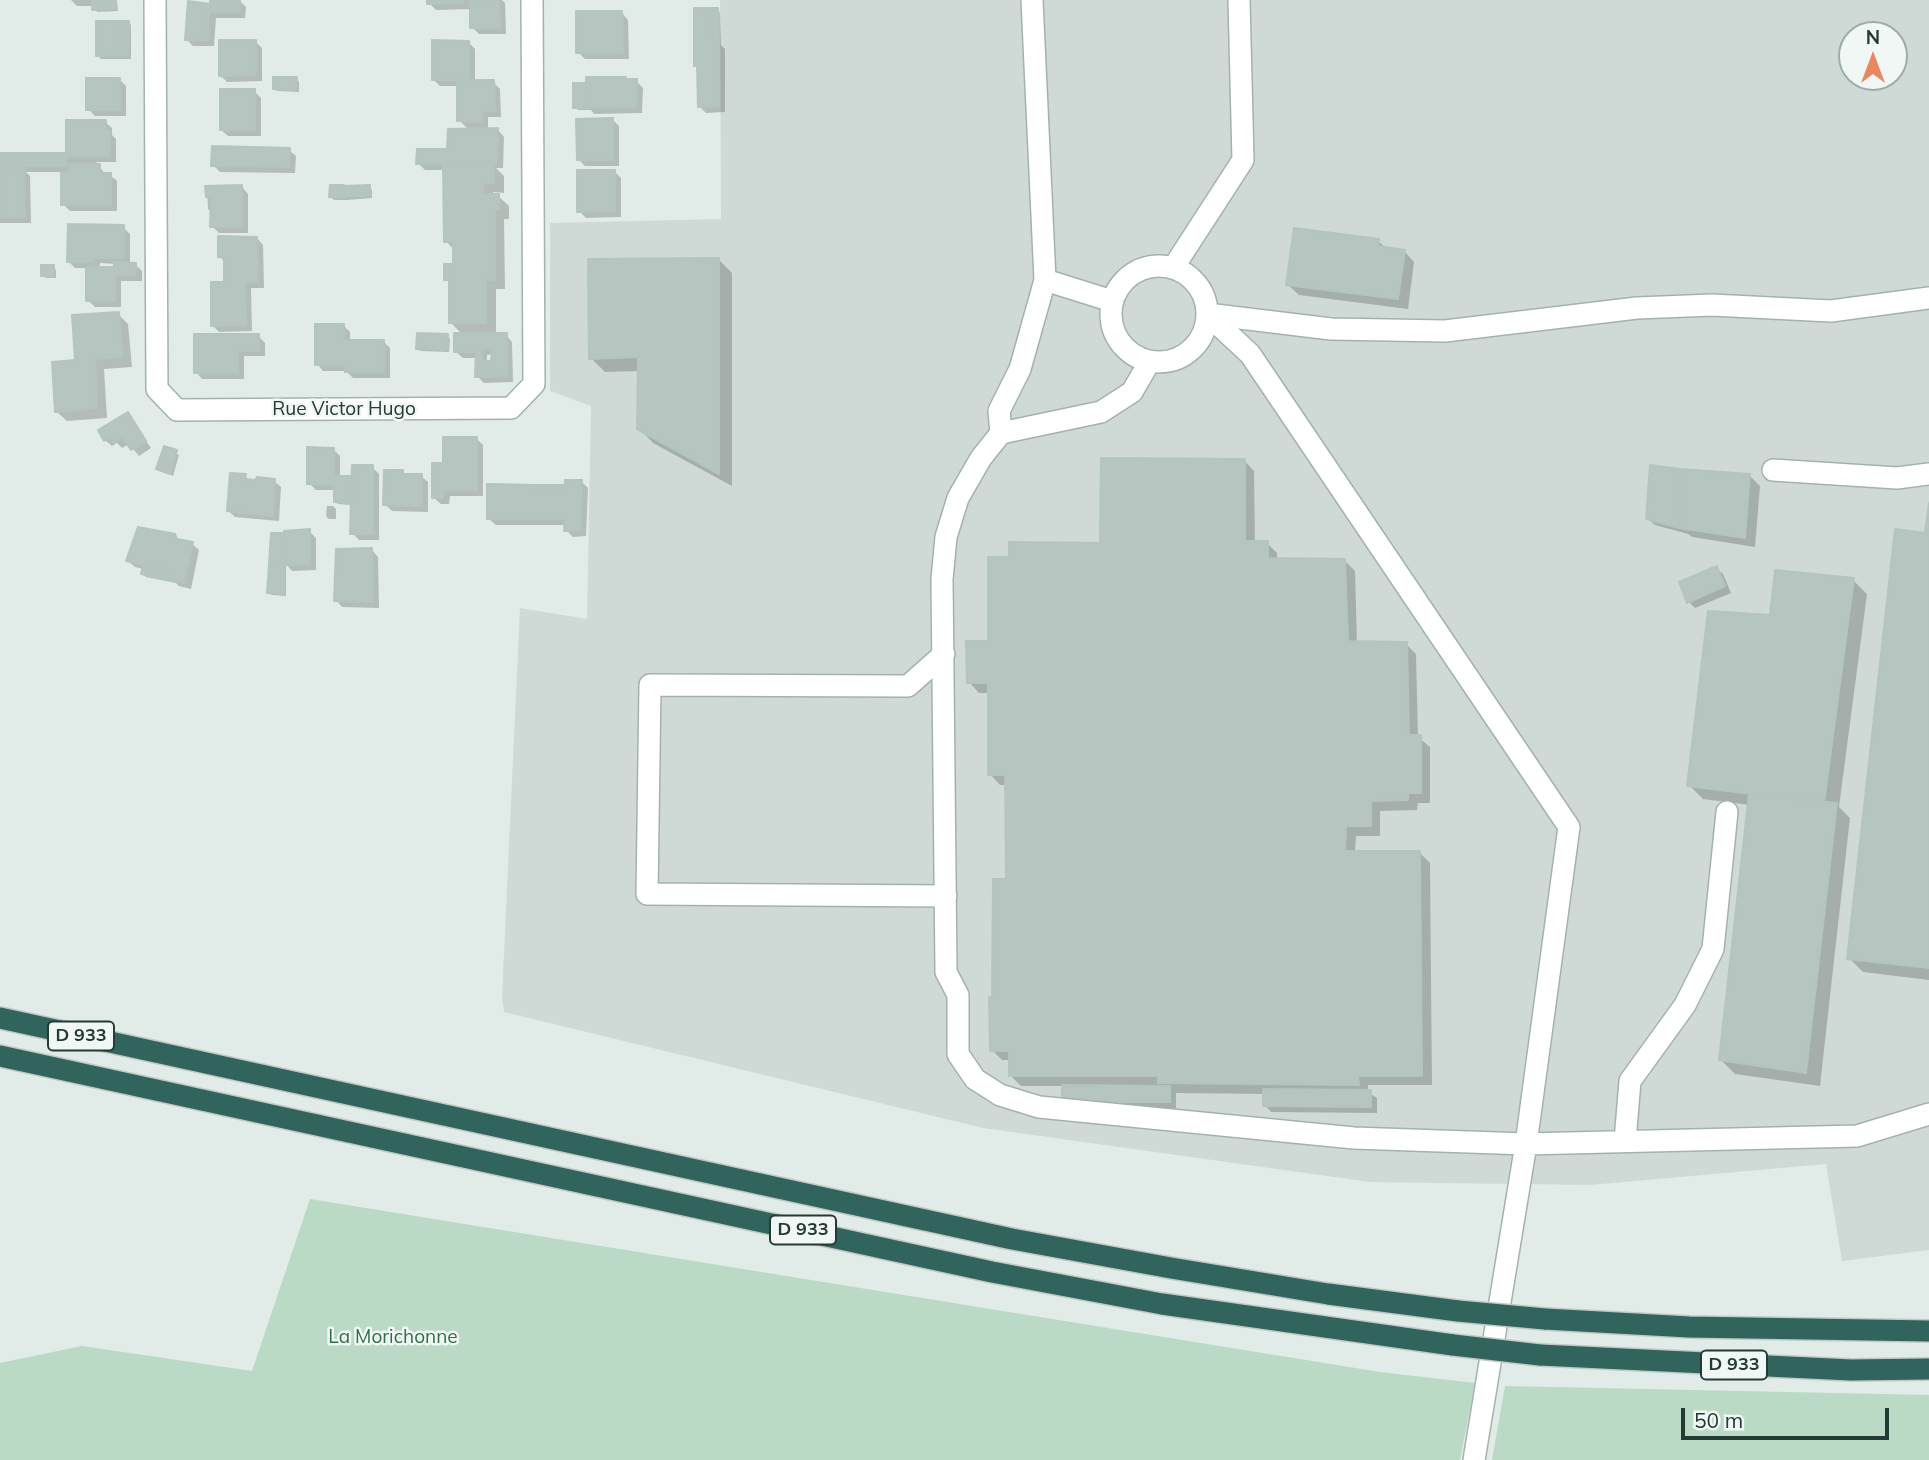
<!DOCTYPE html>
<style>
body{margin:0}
#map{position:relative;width:1929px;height:1460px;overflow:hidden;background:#e1ebe7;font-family:Mulish,sans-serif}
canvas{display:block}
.north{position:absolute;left:1838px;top:21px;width:70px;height:70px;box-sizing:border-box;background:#f1f7f5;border:2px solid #9faba8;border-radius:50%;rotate:0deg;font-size:19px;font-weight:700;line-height:28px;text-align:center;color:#233a35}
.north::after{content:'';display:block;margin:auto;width:24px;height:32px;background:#e88761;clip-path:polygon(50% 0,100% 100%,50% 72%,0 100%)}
.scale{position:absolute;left:1681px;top:1408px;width:208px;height:32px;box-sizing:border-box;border:4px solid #233a35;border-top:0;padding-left:9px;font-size:21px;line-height:24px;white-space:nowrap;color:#233a35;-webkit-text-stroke:5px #f1f7f5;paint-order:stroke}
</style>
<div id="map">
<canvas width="1929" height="1460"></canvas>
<div class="north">N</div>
<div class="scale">50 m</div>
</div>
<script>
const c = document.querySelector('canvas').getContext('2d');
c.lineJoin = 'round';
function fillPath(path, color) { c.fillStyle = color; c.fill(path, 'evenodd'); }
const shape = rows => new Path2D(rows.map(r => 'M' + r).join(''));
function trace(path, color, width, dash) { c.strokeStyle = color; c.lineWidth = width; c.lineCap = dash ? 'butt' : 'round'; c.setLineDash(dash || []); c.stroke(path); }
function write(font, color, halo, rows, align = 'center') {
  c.font = font + ' Mulish,sans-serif'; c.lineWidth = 5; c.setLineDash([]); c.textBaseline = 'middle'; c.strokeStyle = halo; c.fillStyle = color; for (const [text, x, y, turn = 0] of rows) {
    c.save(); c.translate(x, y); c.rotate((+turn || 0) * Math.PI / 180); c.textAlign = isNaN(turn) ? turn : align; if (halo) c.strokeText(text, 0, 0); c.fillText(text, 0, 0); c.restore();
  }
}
fillPath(shape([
 [720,0,1929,0,1929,1250,1842,1261,1826,1164,1590,1185,1370,1182,983,1128,504,1012,502,997,520,608,587,619,591,406,550,391,550,223,721,219],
 [1852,35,1894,35,1894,77,1852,77]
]), '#cfdad6');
fillPath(shape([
 [310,1199,1380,1372,1475,1383,1460,1460,0,1460,0,1363,82,1346,252,1371],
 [1505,1386,1929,1395,1929,1460,1492,1460]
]), '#bbdac5');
fillPath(shape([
 [71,0,117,0,118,11,97,12,94,6,77,6],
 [239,0,246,7,245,18,216,18,214,46,193,46,187,40,212,6],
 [429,0,502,0,505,3,506,34,479,34,472,27,472,9,436,10,429,3],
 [717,10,720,13,721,45,725,49,725,112,706,113,699,106,698,68,696,65],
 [622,13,628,20,629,59,585,59,578,52],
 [129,23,131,25,131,59,101,59,98,56],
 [256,42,262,48,262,81,227,82,221,76],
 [468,42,475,49,475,82,493,82,500,89,501,117,488,117,488,130,498,130,504,137,503,168,496,168,504,176,504,193,493,192,493,196,498,196,509,206,509,219,504,219,505,289,496,289,496,335,506,335,512,342,513,382,484,383,477,376,477,358,463,358,456,352,463,335,451,323,451,284,446,279,455,266,455,251,446,241,445,170,425,170,418,163,449,151,469,130,459,120,459,86,440,86,434,80],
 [493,354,493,362,487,362,487,355],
 [119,79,126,86,126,116,95,116,88,109],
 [296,79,299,82,299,92,277,91,275,89],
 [625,79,636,81,643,88,642,113,594,114,591,110,578,110,575,107],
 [254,91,261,98,261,136,228,136,221,130],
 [613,120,619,126,619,166,585,166,578,159],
 [105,122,112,128,112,135,116,139,116,162,96,162,106,175,110,175,117,181,117,211,70,211,63,204,63,172,26,172,30,176,31,223,0,223,0,154,68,154],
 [289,150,296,156,295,173,220,172,213,165],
 [614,171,621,178,621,217,586,218,579,211],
 [242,187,248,194,248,233,219,233,212,226,213,212,208,209,207,188],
 [369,187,372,190,372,198,347,200,334,200,331,197],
 [123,227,130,234,130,264,135,264,142,271,142,281,121,281,121,307,95,307,88,300,88,268,75,268,68,261],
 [100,263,116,264,116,269,99,269],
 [257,238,263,245,264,288,251,288,252,331,219,332,212,325,226,283,226,263,219,256],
 [1378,241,1387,249,1404,251,1414,262,1408,309,1299,295,1288,285],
 [718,259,732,273,732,486,653,443,639,428,639,371,605,372,591,358],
 [53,267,56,270,56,278,46,278,43,275],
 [118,314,128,324,132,367,104,369,107,418,67,421,56,411,77,362],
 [343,325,350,332,350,342,384,342,390,348,390,378,353,378,346,371,323,371,317,364],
 [258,336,265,343,265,356,244,356,244,379,202,379,196,372],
 [447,336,450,339,449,352,421,351,418,348],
 [127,414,151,448,139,456,129,444,122,448,117,443,112,446,105,440],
 [476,438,483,445,483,496,450,496,449,504,441,504,434,498,444,465],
 [165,448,179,455,173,476,158,469],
 [333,449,340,456,340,478,351,478,353,480,372,467,379,474,379,540,359,540,352,533,353,505,338,504,336,501,336,490,316,490,309,483],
 [1244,460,1254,471,1255,543,1267,543,1277,553,1277,560,1344,560,1355,571,1357,643,1406,644,1416,654,1418,737,1430,747,1430,803,1418,803,1417,810,1380,811,1380,836,1356,836,1355,853,1420,853,1430,863,1432,1085,1368,1085,1368,1092,1377,1098,1377,1113,1271,1112,1265,1105,1265,1094,1176,1093,1176,1108,1070,1108,1064,1086,1021,1086,1011,1076,1011,1060,1002,1060,992,1050,994,1000,1007,881,1007,785,1000,785,990,774,990,693,979,693,969,682,990,643,1010,559,1102,545],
 [402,472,405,475,421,476,428,482,428,512,392,511,385,504],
 [245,476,250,481,274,481,281,487,279,521,235,517,228,510],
 [1750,476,1760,486,1755,547,1692,537,1688,534,1655,525,1648,519],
 [581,481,588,488,586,536,573,537,566,530,566,525,496,525,489,519],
 [327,506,333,506,336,509,336,519,329,519,326,516],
 [1929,516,1929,980,1863,972,1849,958],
 [309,531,316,538,316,570,292,571,286,564,286,596,272,595,269,592,273,535],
 [174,536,179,541,192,544,199,550,191,589,179,586,176,583,146,577,143,574,144,569,135,567,128,561],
 [372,550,378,557,379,608,342,607,336,600],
 [1716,568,1723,574,1731,593,1695,608,1689,602],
 [1853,580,1867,594,1839,807,1850,818,1820,1086,1735,1074,1721,1060,1750,805,1703,799,1689,785,1772,617]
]), '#0003');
const building = shape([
 [92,0,116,0,116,9,92,10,92,0],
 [210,0,240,0,239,12,209,12,208,40,185,40,188,1,210,4,210,0],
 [427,0,463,0,463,3,427,4,427,0],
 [470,0,499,0,500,28,470,28,470,0],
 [694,8,712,8,713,41,719,41,719,106,698,107,697,66,694,66,694,8],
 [712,8,718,8,719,41,713,41,712,8],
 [576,11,622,11,623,53,576,53,576,11],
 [96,21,114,21,115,56,96,56,96,21],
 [114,21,129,21,128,56,115,56,114,21],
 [219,40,256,40,256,75,219,76,219,40],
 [432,40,469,41,469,80,494,80,495,111,482,111,482,122,457,121,457,80,432,80,432,40],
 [273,77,297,77,296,90,273,89,273,77],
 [586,77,626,77,625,79,637,79,636,107,586,108,586,77],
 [86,78,120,78,120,110,86,110,86,78],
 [573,83,586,83,586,108,573,108,573,83],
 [220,89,255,89,255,130,220,130,220,89],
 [613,118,613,160,577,160,576,119,613,118],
 [66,120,106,120,106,131,110,131,110,156,66,157,66,120],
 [498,128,497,162,416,164,417,149,447,149,448,129,498,128],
 [212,146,290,148,289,167,211,166,212,146],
 [0,153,66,153,66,166,0,166,0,153],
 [69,164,100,164,100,173,111,173,111,205,61,205,61,172,69,172,69,164],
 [443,164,494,164,494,183,483,183,483,194,499,194,499,209,495,209,495,280,486,280,486,323,449,323,449,280,444,280,444,264,453,264,453,242,444,242,443,164],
 [0,168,24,168,25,217,0,217,0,168],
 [577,170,615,170,615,211,577,212,577,170],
 [242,185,242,227,210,227,211,197,206,197,205,186,242,185],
 [330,185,344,185,344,198,329,197,330,185],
 [370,185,370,196,344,196,344,186,370,185],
 [68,224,124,225,124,258,94,258,93,262,67,262,68,224],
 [1294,228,1379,239,1378,246,1405,250,1398,299,1286,285,1294,228],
 [218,236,257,237,258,282,245,282,246,325,211,326,211,282,224,282,224,257,218,257,218,236],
 [719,258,719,474,637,429,638,357,589,359,588,259,719,258],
 [114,262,136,263,136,275,115,275,115,301,86,301,86,267,114,267,114,262],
 [41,265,54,265,54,276,41,276,41,265],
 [119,312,122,357,95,359,97,408,55,412,52,362,75,360,72,315,119,312],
 [315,324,344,324,344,340,384,340,384,372,345,372,344,365,315,365,315,324],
 [417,333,448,334,447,350,416,349,417,333],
 [454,333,507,333,507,376,475,377,476,352,454,352,454,333],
 [492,348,491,361,482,361,481,349,492,348],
 [194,334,259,334,259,351,238,351,238,373,194,373,194,334],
 [128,412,146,441,131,450,122,437,114,443,110,437,104,441,98,430,128,412],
 [443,437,477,437,477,490,443,490,443,498,432,498,432,463,443,463,443,437],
 [164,446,177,450,170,474,156,469,164,446],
 [307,447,334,448,334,485,307,484,307,447],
 [1101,458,1245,459,1245,541,1268,541,1268,558,1345,559,1348,641,1407,642,1409,735,1421,735,1421,793,1408,793,1408,800,1371,801,1371,826,1346,826,1345,851,1420,851,1422,1076,1358,1076,1359,1085,1158,1083,1158,1076,1009,1076,1009,1051,990,1051,989,997,992,998,993,879,1006,879,1005,775,988,775,988,683,967,683,966,641,988,641,988,557,1009,557,1009,542,1100,543,1101,458],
 [352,465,373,465,373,534,350,534,352,465],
 [1650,465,1680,469,1679,528,1646,519,1650,465],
 [1680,469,1750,474,1745,538,1679,528,1680,469],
 [384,470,403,470,403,474,422,474,422,506,383,505,384,470],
 [230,473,246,474,245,479,255,480,257,477,275,479,273,516,227,511,230,473],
 [334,476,351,476,351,504,334,502,334,476],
 [565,480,582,480,580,530,564,531,565,519,487,519,487,484,535,485,535,490,565,491,565,480],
 [535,485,565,485,565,491,535,490,535,485],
 [1929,503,1929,968,1847,959,1895,529,1925,533,1929,503],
 [138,527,175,534,177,539,193,542,184,583,171,580,173,571,126,561,138,527],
 [310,529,310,564,284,565,284,531,310,529],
 [271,533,284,533,284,565,269,565,271,533],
 [372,548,373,602,334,601,336,549,372,548],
 [143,565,173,571,171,580,141,574,143,565],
 [269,565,284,565,284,594,267,593,269,565],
 [1717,566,1725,586,1687,603,1679,582,1717,566],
 [1775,570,1854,578,1824,803,1687,786,1708,611,1770,615,1775,570],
 [1749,794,1837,803,1806,1073,1719,1060,1749,794],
 [1062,1085,1170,1086,1170,1102,1062,1102,1062,1085],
 [1263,1089,1371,1090,1371,1107,1263,1106,1263,1089]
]);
fillPath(building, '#b7c5c0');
trace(building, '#b4c4be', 2);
const minor = shape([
 [155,0,157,389,177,410,511,408,534,384,532,0],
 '1111 314a48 48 0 1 1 96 0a48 48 0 1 1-96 0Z',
 [1173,268,1243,160,1239,0],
 [1045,280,1112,301],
 [1207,314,1250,354,1569,827,1526,1144,1474,1460],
 [1207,314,1331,329,1445,331,1637,308,1712,305,1831,311,1929,298],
 [1150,361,1132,392,1101,412,1001,433,981,458,958,498,946,537,942,579,946,972,958,995,958,1054,975,1079,1000,1095,1039,1107,1354,1138,1526,1144,1857,1136,1929,1114],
 [1001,433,999,411,1020,369,1045,280,1032,0],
 [1773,470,1897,478,1929,474],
 [944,654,908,686,650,685,647,894,946,896],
 [1625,1141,1630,1081,1685,1005,1713,949,1727,812]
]);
const highway = shape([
 [0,1018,1012,1239,1171,1268,1328,1294,1458,1311],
 [0,1056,992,1272,1162,1304,1453,1345],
 [1545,1319,1689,1327,1929,1331],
 [1540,1355,1851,1370,1929,1369]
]);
trace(minor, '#a4b2ae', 24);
trace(highway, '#c1c8c6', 24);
trace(minor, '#fff', 21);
trace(highway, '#30645c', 21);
const highwayBridge = shape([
 [1458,1311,1545,1319],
 [1453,1345,1540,1355]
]);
trace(highwayBridge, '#c1c8c6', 24, []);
trace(highwayBridge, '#30645c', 21);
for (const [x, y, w] of [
 [81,1036,66],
 [803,1230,66],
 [1734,1365,66]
]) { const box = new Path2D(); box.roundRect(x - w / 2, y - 14.5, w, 29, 5); c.fillStyle = '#f1f7f5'; c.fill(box); trace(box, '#233a35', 2); }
write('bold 18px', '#233a35', null, [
 ["D 933",81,1036],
 ["D 933",803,1230],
 ["D 933",1734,1365]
]);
write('19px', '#233a35', '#f1f7f5', [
 ["Rue Victor Hugo",344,409]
]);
write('19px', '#306e4a', '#f1f7f5', [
 ["La Morichonne",393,1337]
]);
</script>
